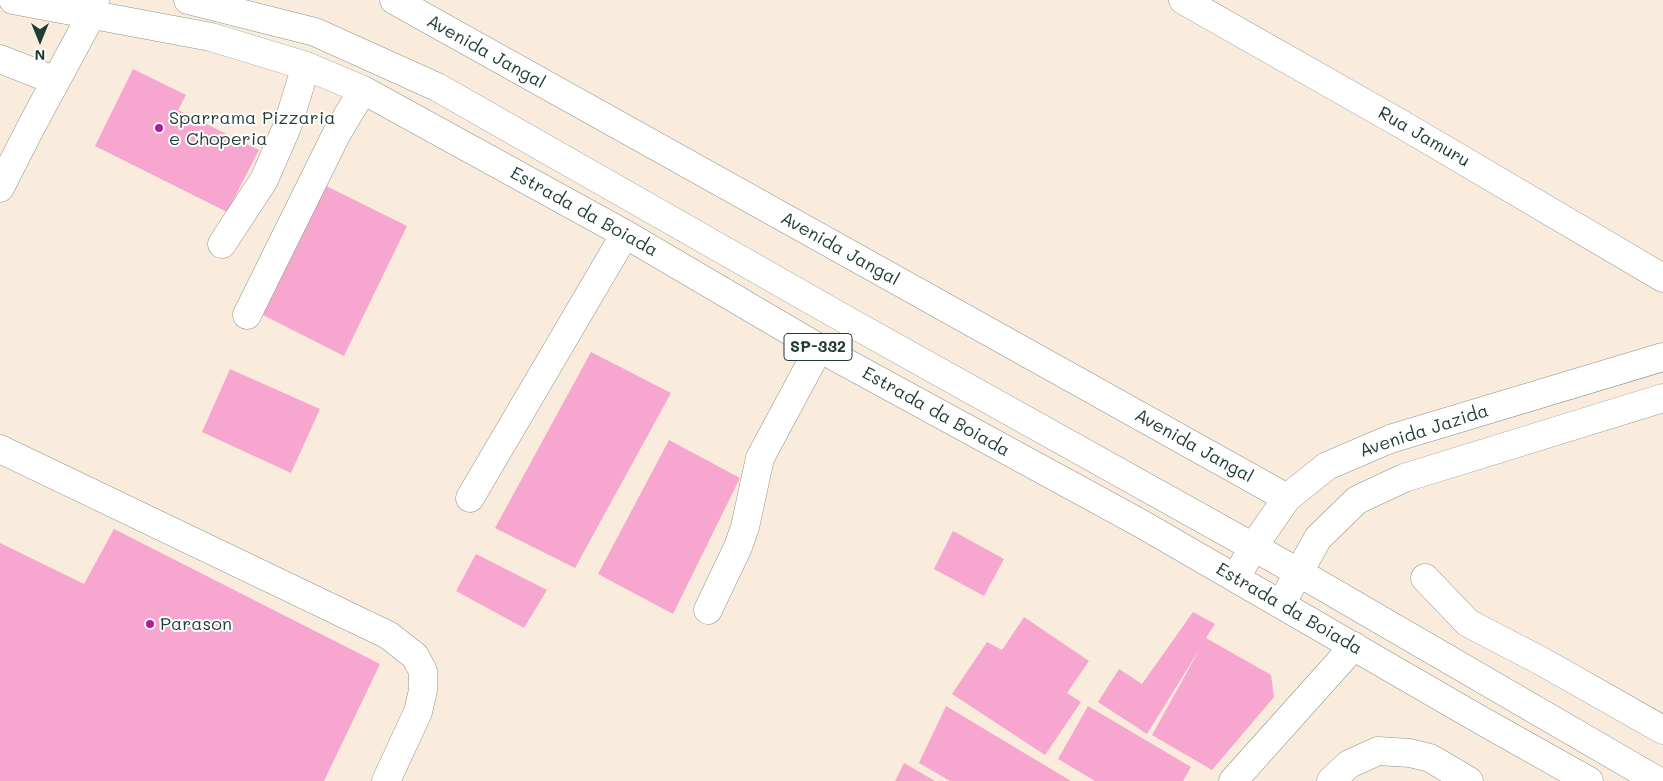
<!DOCTYPE html>
<style>
body{margin:0}
#map{position:relative;width:1663px;height:781px;overflow:hidden;background:#f9ecdc;font-family:Mali,sans-serif}
canvas{display:block}
.north{position:absolute;left:15px;top:15px;width:50px;height:50px;-webkit-text-stroke:4px #fff;paint-order:stroke;rotate:180deg;font-size:14px;font-weight:700;line-height:20px;text-align:center;color:#1f3d34}
.north::after{content:'';display:block;margin:auto;width:18px;height:22px;background:#1f3d34;clip-path:polygon(50% 0,100% 100%,50% 72%,0 100%)}
</style>
<div id="map">
<canvas width="1663" height="781"></canvas>
<div class="north">N</div>
</div>
<script>
const c = document.querySelector('canvas').getContext('2d');
c.lineJoin = 'round';
function fillPath(path, color) { c.fillStyle = color; c.fill(path, 'evenodd'); }
const shape = rows => new Path2D(rows.map(r => 'M' + r).join(''));
function trace(path, color, width, dash) { c.strokeStyle = color; c.lineWidth = width; c.lineCap = dash ? 'butt' : 'round'; c.setLineDash(dash || []); c.stroke(path); }
function write(font, color, halo, rows, align = 'center') {
  c.font = font + ' Mali,sans-serif'; c.lineWidth = 4; c.setLineDash([]); c.textBaseline = 'middle'; c.strokeStyle = halo; c.fillStyle = color; for (const [text, x, y, turn = 0] of rows) {
    c.save(); c.translate(x, y); c.rotate((+turn || 0) * Math.PI / 180); c.textAlign = isNaN(turn) ? turn : align; if (halo) c.strokeText(text, 0, 0); c.fillText(text, 0, 0); c.restore();
  }
}
fillPath(shape([
 [133,69,186,95,178,110,259,150,227,212,95,146],
 [324,185,407,226,344,356,263,315],
 [591,352,671,393,575,568,495,528],
 [230,369,320,409,291,473,202,432],
 [669,440,740,478,673,614,598,574],
 [114,529,380,664,324,781,0,781,0,543,84,584],
 [953,531,1004,559,984,596,934,569],
 [476,554,547,590,524,628,456,591],
 [1193,612,1215,624,1206,638,1271,675,1274,697,1212,770,1152,735,1201,647,1147,734,1098,702,1119,669,1142,684],
 [1024,617,1089,661,1067,693,1081,702,1045,755,952,694,987,642,1002,650],
 [946,706,1071,781,950,781,919,763],
 [1088,706,1191,767,1183,781,1095,781,1058,759],
 [904,763,935,781,895,781]
]), '#f6a6cf');
const minor = shape([
 [394,0,1287,498],
 [1183,0,1403,125,1663,278],
 [0,59,56,81],
 [0,188,32,125,92,14,95,0],
 [222,244,264,180,287,127,306,66],
 [247,315,337,133,363,90],
 [0,449,388,635,415,656,423,671,423,690,418,712,386,781],
 [470,498,625,234],
 [1236,578,1253,547,1287,498,1327,466,1390,439,1663,357],
 [1425,578,1468,623,1543,662,1663,730],
 [1281,604,1318,538,1357,500,1404,478,1663,398],
 [708,610,738,547,745,527,760,458,819,348],
 [1233,781,1354,646],
 [1331,781,1349,764,1378,751,1410,753,1430,758,1469,781]
]);
const major = shape([
 [13,0,211,37,306,66,363,90,625,234,819,348,1140,523,1477,718,1589,781],
 [188,0,315,32,437,87,848,321,1298,572,1658,781]
]);
trace(minor, '#8c9488', 29);
trace(major, '#8c9488', 29);
trace(minor, '#fff', 28);
trace(major, '#fff', 28);
for (const [x, y, r, color] of [
 [159,128,5,"#b5179e"],
 [150,624,5,"#b5179e"]
]) { const dot = new Path2D(); dot.arc(x, y, r, 0, 2 * Math.PI); c.fillStyle = color; c.fill(dot); trace(dot, '#fff', 2); }
for (const [x, y, w] of [
 [818,347,68]
]) { const box = new Path2D(); box.roundRect(x - w / 2, y - 13.5, w, 27, 4); c.fillStyle = '#fff'; c.fill(box); trace(box, '#1f3d34', 1); }
write('bold 16px', '#1f3d34', null, [
 ["SP-332",818,347]
]);
write('18px', '#1f3d34', '#fff', [
 ["Avenida Jangal",486,52,29],
 ["Rua Jamuru",1424,137,30],
 ["Estrada da Boiada",584,212,29],
 ["Avenida Jangal",840,249,29],
 ["Estrada da Boiada",936,412,29],
 ["Avenida Jazida",1424,431,-18],
 ["Avenida Jangal",1194,446,29],
 ["Estrada da Boiada",1289,609,30]
]);
write('18px', '#1f3d34', '#fff', [
 ["Sparrama Pizzaria",169,118],
 ["e Choperia",169,139],
 ["Parason",160,624]
], 'left');
</script>
